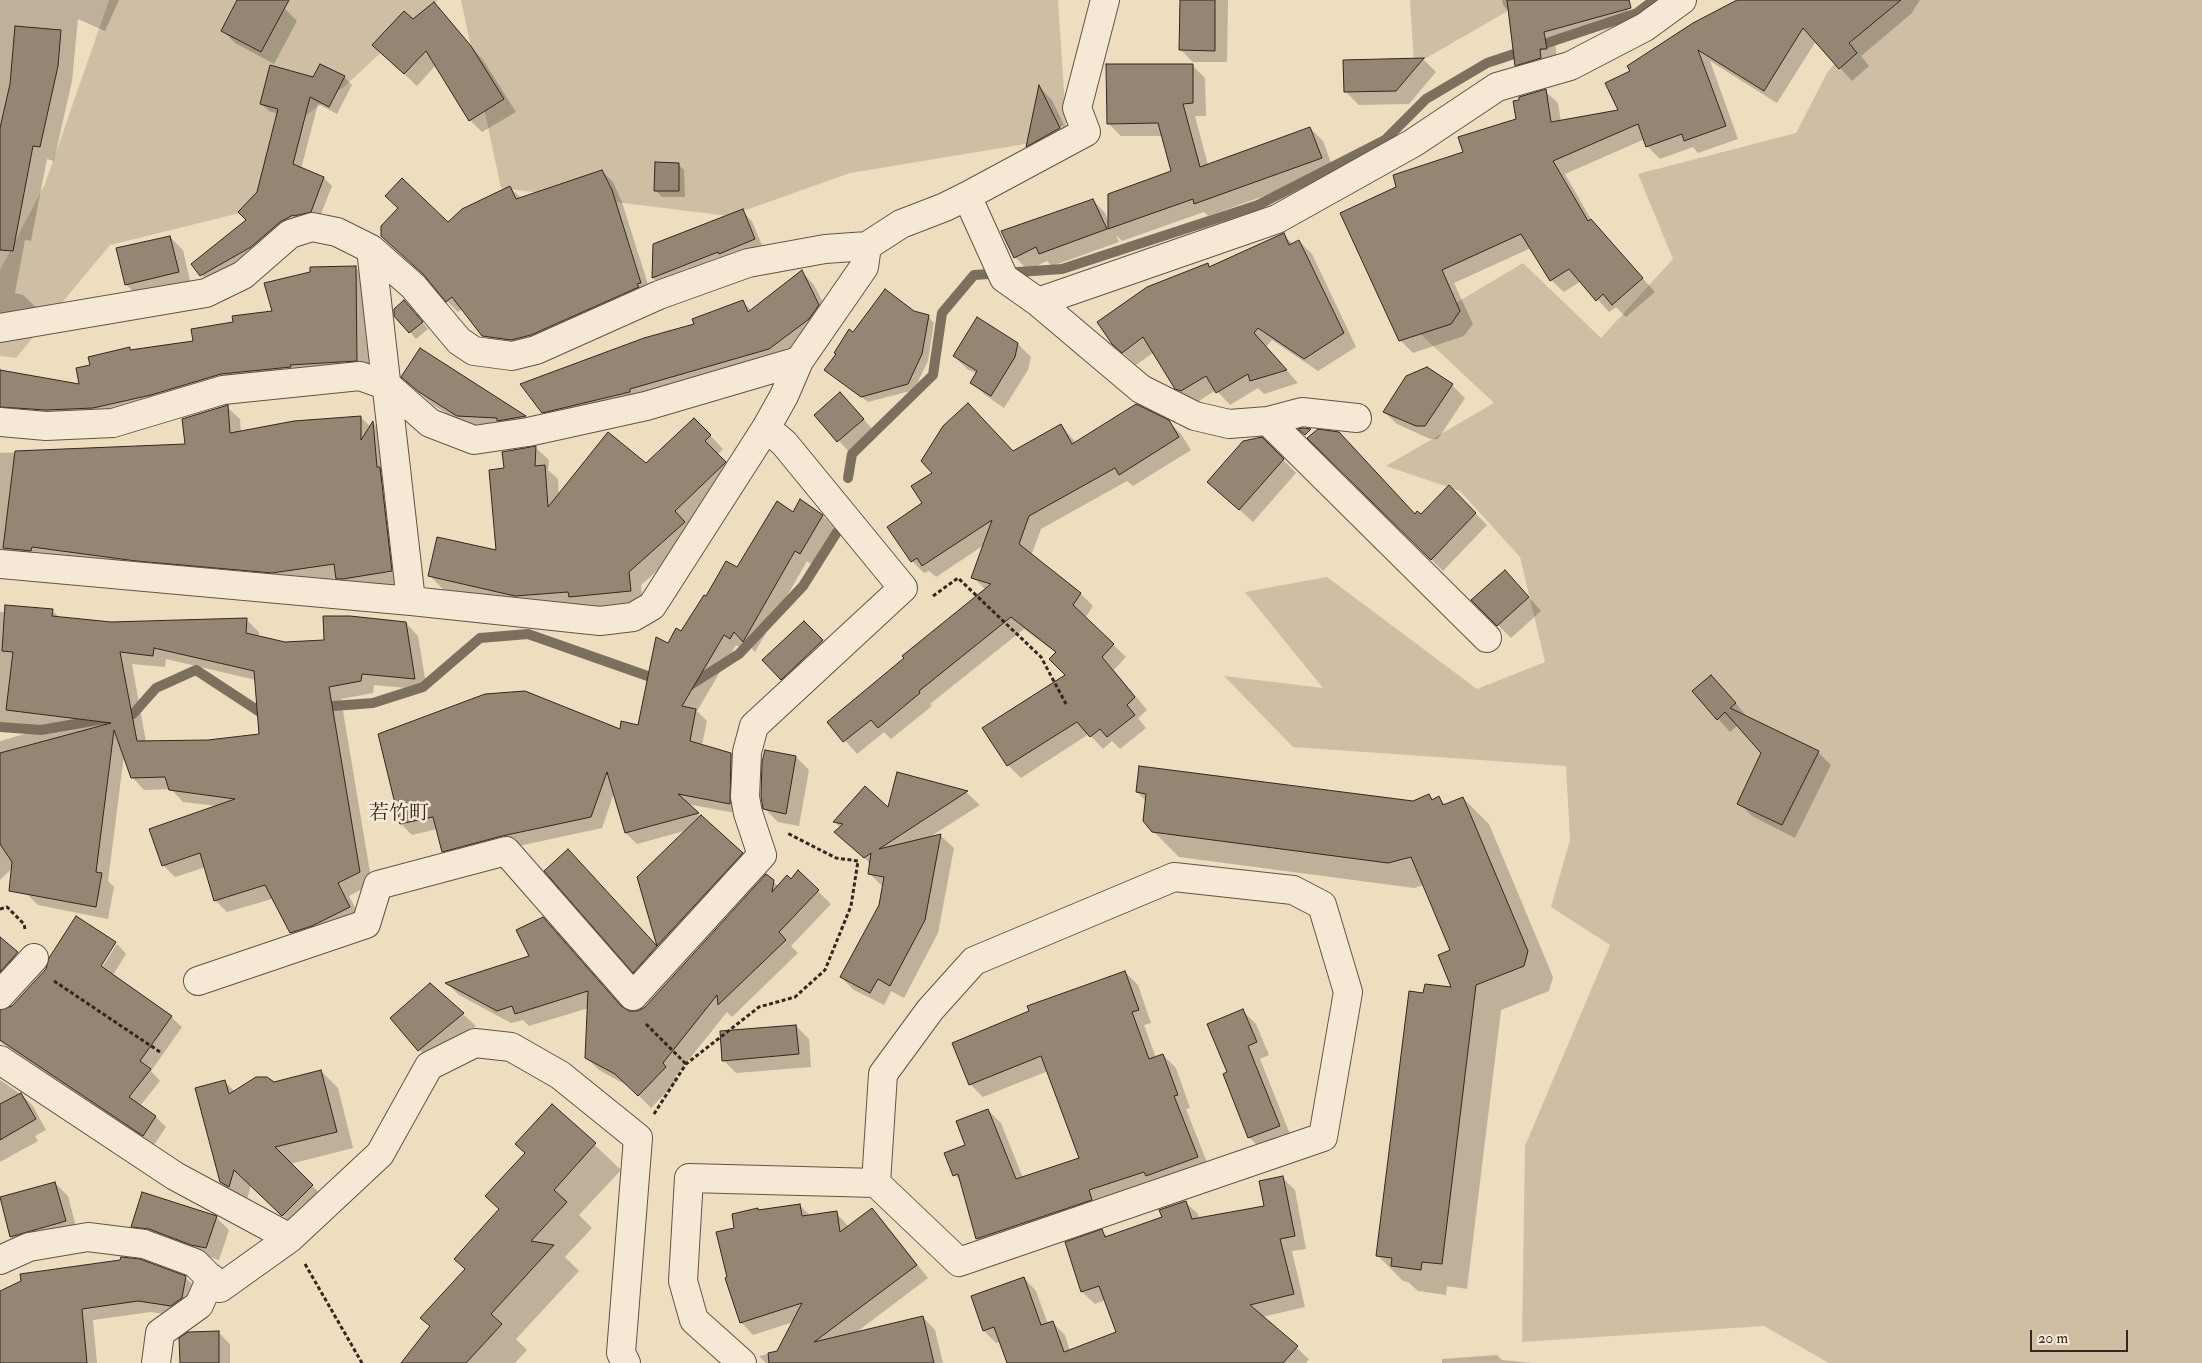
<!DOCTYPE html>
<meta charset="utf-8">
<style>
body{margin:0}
#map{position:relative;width:2202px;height:1363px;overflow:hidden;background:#efddc0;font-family:"IM FELL Double Pica",serif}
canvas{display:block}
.scale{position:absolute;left:2030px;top:1330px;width:98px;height:22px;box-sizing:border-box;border:2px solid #32271e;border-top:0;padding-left:6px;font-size:15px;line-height:18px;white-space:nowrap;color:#32271e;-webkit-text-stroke:4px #f5e9d6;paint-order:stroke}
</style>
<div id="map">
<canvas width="2202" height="1363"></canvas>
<div class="scale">20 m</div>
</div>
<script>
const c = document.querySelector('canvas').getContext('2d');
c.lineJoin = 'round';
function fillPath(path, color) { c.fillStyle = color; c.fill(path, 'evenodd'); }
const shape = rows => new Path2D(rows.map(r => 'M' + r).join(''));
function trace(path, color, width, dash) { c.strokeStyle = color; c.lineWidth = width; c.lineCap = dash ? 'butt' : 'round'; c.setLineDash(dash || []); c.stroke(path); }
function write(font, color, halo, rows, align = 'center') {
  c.font = font + ' "IM FELL Double Pica","Noto Serif JP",serif'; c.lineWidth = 5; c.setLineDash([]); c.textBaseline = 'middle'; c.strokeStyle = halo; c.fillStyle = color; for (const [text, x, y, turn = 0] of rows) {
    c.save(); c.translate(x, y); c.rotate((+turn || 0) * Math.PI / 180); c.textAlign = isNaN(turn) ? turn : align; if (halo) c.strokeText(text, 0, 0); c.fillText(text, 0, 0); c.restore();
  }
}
fillPath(shape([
 [109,0,438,0,346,85,280,135,260,208,110,245,16,358,0,356,0,270,45,184],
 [461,0,1058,0,1067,137,850,173,729,216,501,188],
 [1410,0,1527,0,1414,65],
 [1885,0,2202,0,2202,1363,1829,1363,1764,1326,1522,1342,1525,1146,1610,945,1551,907,1570,840,1566,766,1293,747,1224,676,1323,688,1245,592,1327,577,1477,689,1545,662,1520,557,1460,491,1386,466,1494,403,1414,328,1523,263,1601,338,1673,259,1638,174,1796,133,1827,73]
]), '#cfbea4');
fillPath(shape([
 [0,0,119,0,105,31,78,19,72,81,54,161,47,159,31,241,25,240,15,293,23,295,38,309,0,324],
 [239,0,270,0,284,8,297,21,274,64,235,43,222,30],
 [1181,0,1228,0,1227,62,1193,62,1181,50],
 [1502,0,1625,0,1631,22,1555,43,1557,59,1527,76,1516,65,1509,12,1503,5],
 [1763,0,1920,0,1911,14,1861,56,1869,66,1852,81,1816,41,1777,103,1710,61,1738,139,1698,153,1693,147,1660,159,1647,146,1645,139,1565,174,1593,223,1655,292,1626,317,1616,307,1609,312,1581,281,1564,292,1551,280,1531,248,1454,283,1473,324,1464,336,1413,353,1400,340,1398,188,1464,153,1517,120,1545,91,1558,103,1561,122,1620,111,1606,84],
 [434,4,483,60,516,112,482,132,470,120,436,65,417,86,386,57,413,21],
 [1423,59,1436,72,1409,104,1359,105,1346,92,1345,61],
 [1192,65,1205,78,1206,116,1195,116,1208,165,1310,128,1323,141,1334,171,1208,216,1204,212,1122,241,1116,235,1119,242,1052,266,1047,261,1028,270,1015,257,1093,200,1105,213,1109,222,1173,172,1163,136,1121,136,1108,123],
 [344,77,352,85,337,114,318,104,301,169,324,178,332,186,319,219,209,283,193,264,248,221,258,192,278,114,269,111,261,104,314,79],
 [1040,88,1052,100,1064,125,1043,136,1043,139,1065,127,1072,142,1040,159,1027,146],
 [678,164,684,170,685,197,662,197,655,190],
 [602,171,613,182,622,202,651,294,542,346,494,347,462,309,458,312,447,301,448,223,509,187,521,198],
 [742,211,752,221,764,250,663,288,653,278,654,245],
 [1284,235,1293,244,1299,241,1312,254,1356,347,1318,371,1272,340,1266,347,1298,383,1264,394,1258,388,1230,405,1216,390,1194,404,1190,401,1176,388,1154,352,1136,365,1113,344,1208,265,1210,268],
 [170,237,183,250,191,285,139,298,126,284],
 [355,267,368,280,369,373,164,408,0,425,0,368,4,372,81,386,91,366,129,349,131,351,194,342,234,324,273,312],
 [802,272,814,285,831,318,782,362,556,425,543,412,695,325,743,302,752,311],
 [410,308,428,329,416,339,396,316],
 [914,312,928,316,934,323,928,361,914,390,868,402,825,370,853,333],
 [1018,344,1031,357,1028,370,1004,408,985,395,972,382,977,374,967,369,954,356],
 [420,349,525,417,537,429,471,429,433,405,403,377],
 [1427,368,1452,385,1465,398,1438,439,1430,439,1397,424,1384,412],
 [840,393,876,433,851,454,815,415],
 [227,407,240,419,241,432,360,417,371,427,373,423,385,435,404,584,357,591,350,591,337,578,286,585,0,562,0,453,186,446],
 [1168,421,1181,434,1191,450,1133,486,1127,481,1041,529,1031,556,1081,594,1093,606,1085,618,1126,657,1114,670,1147,710,1138,718,1146,728,1120,749,1112,741,1103,749,1089,734,1021,778,1008,765,984,728,1067,676,1056,653,1024,629,930,704,932,706,891,739,884,732,857,754,829,722,986,590,973,577,984,545,936,577,929,571,924,573,912,561,1013,453,1061,425,1076,443],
 [707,432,723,449,717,455,737,476,687,525,697,536,641,585,643,603,583,609,578,604,529,608,443,589,430,576,497,552,505,469,536,448,549,460,548,470,558,479,559,496,646,465],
 [1262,438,1296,473,1253,522,1222,494],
 [1309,438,1415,515,1421,516,1449,487,1487,525,1443,571],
 [801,501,819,512,834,527,811,564,807,561,755,652,746,642,742,649,736,645,697,711,707,721,702,745,731,754,742,765,741,814,687,804,755,866,659,949,639,878,688,830,637,844,626,833,614,793,602,828,514,847,454,862,443,851,437,829,412,835,401,824,621,731,639,726,669,644,681,633,707,597,794,513],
 [1518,585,1541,611,1511,638,1473,600],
 [52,610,60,618,111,623,247,620,259,632,259,637,285,643,326,642,406,623,418,636,427,690,374,685,373,693,341,699,372,884,349,896,361,919,304,945,291,932,272,899,227,912,215,900,206,867,175,877,163,865,217,806,183,802,171,789,144,790,132,777,124,755,108,881,114,887,108,919,38,905,26,893,86,795,0,880,0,741,46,728,0,723,0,612],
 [166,659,256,680,261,735,208,741,146,742,132,664,165,667],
 [804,622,834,652,792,690,763,660],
 [1724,689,1748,718,1818,752,1831,765,1795,838,1752,816,1739,803,1763,753,1738,725,1730,732,1718,719],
 [796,757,809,770,799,826,778,822,764,808],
 [898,774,967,793,980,805,928,838,941,836,954,848,938,933,904,998,891,991,884,1005,854,990,841,977,880,906,883,887,869,873,871,864,836,832,841,828,835,822,889,809],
 [1137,792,1413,802,1429,795,1434,800,1439,798,1446,805,1463,798,1489,824,1553,977,1549,991,1501,1010,1467,1289,1447,1286,1446,1295,1418,1291,1408,1282,1403,1281,1378,1256,1424,994,1453,989,1452,950,1424,885,1414,888,1179,857,1153,831,1146,801],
 [577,860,665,956,643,980,546,871],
 [798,872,831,904,791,946,798,953,732,1017,727,1012,675,1077,678,1080,651,1108,630,1087,599,1070,586,1057,589,1008,529,1026,523,1020,511,1023,459,995,447,983,531,957,542,918,624,1010,629,1012,638,1012,645,1008,766,875,778,886,791,880],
 [76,918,116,944,114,944,97,970,99,972,117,944,126,954,113,975,171,1017,182,1027,151,1071,160,1081,140,1106,156,1117,166,1127,154,1145,0,1042,0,1011,12,1007,47,969],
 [0,939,28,964,0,994],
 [1125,972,1138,985,1151,1023,1144,1025,1156,1058,1163,1055,1176,1068,1190,1108,1186,1109,1210,1170,990,1251,977,1238,961,1182,955,1175,946,1154,967,1146,988,1110,1001,1123,1023,1178,1080,1159,1048,1071,983,1097,970,1084],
 [1243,1011,1256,1024,1269,1055,1260,1059,1292,1139,1262,1150,1249,1137,1229,1072],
 [463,1014,476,1026,432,1063,391,1019],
 [796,1026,809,1039,811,1067,736,1073,723,1060],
 [321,1071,338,1088,353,1148,290,1164,329,1202,300,1232,251,1185,246,1203,238,1199,221,1182,225,1082,235,1092],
 [0,1080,22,1095,33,1106,46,1130,35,1136,38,1141,0,1162],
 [553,1105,621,1170,579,1215,592,1228,565,1257,579,1271,516,1339,527,1350,515,1363,402,1363,431,1327,466,1269,500,1209,526,1153],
 [1283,1178,1295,1190,1306,1249,1292,1251,1305,1307,1262,1317,1309,1359,1306,1363,1008,1363,1001,1341,996,1343,984,1331,1024,1278,1036,1291,1048,1324,1052,1322,1065,1335,1070,1351,1118,1332,1106,1300,1095,1304,1082,1292,1066,1243,1102,1231,1108,1237,1164,1218,1185,1202,1198,1214,1199,1219,1265,1207],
 [55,1183,68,1196,78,1234,24,1250,11,1237],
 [799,1205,811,1216,836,1213,849,1227,872,1209,884,1222,928,1278,854,1334,923,1317,935,1330,943,1363,766,1363,759,1356,778,1352,793,1322,753,1335,741,1322,736,1229,759,1211],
 [216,1217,229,1230,219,1260,163,1242,145,1239,132,1226],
 [185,1277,197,1289,183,1317,151,1312,93,1320,97,1363,0,1363,0,1293],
 [218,1332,230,1344,230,1363,181,1363],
 [1497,1355,1502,1360,1533,1363,1442,1363,1442,1359]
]), '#0003');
trace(shape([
 [848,478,852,454,933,375,942,313,974,275,1062,269,1258,205,1385,140,1426,99,1487,63,1637,13,1654,0],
 [687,687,739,654,803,586,837,532],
 [320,707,373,703,423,687,480,638,528,634,659,680],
 [0,727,41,730,133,714,156,688,196,670,260,712,270,711]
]), '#7d6f5e', 10);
const building = shape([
 [237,0,289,0,261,52,221,31,237,0],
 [1180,0,1215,0,1215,51,1179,50,1180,0],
 [1507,0,1629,0,1631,8,1544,32,1547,49,1540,49,1541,58,1515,66,1507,0],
 [1737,0,1901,0,1849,43,1857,53,1839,69,1803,28,1764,91,1698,50,1726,126,1684,141,1682,134,1646,147,1638,124,1553,161,1588,221,1591,219,1643,278,1612,305,1603,294,1596,301,1569,269,1550,281,1521,234,1442,270,1460,311,1451,324,1399,341,1340,213,1396,187,1393,175,1463,152,1458,137,1516,119,1513,101,1519,100,1519,97,1546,89,1551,122,1618,110,1605,83,1630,71,1627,66,1693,23,1737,0],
 [434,2,471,46,504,99,469,121,426,51,404,74,372,45,404,11,413,19,434,2],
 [15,26,61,30,58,66,40,147,33,146,13,251,0,250,0,128,10,84,15,26],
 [1424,58,1396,91,1344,92,1343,60,1424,58],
 [320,64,345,76,329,107,310,97,293,164,324,177,311,212,294,216,293,215,280,222,251,247,200,276,191,264,246,220,238,212,257,192,278,109,260,104,270,65,313,77,320,64],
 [1106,64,1193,64,1193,103,1183,104,1200,167,1310,127,1322,158,1194,204,1193,199,1108,229,1108,194,1171,171,1158,123,1107,124,1106,64],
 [1039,85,1060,128,1026,147,1039,85],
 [655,162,679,163,679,191,654,191,655,162],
 [602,170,612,190,641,283,637,284,639,287,531,335,511,340,482,336,452,297,446,302,423,274,381,236,381,226,398,208,385,196,402,178,448,222,462,209,510,186,516,199,602,170],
 [1093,199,1107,229,1039,254,1036,247,1014,258,1001,231,1093,199],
 [743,209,755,239,719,254,718,252,652,278,653,244,743,209],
 [1284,233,1289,245,1299,240,1344,333,1304,359,1258,328,1254,333,1287,370,1250,381,1248,374,1216,393,1206,376,1181,391,1175,389,1143,337,1122,353,1112,344,1097,322,1147,287,1208,263,1209,267,1284,233],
 [170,236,179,272,125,285,116,248,170,236],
 [356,266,357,361,290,365,291,367,221,374,151,395,93,408,46,410,0,407,0,370,79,384,76,368,90,365,88,357,130,347,130,350,193,341,191,329,233,322,232,316,272,311,264,283,310,272,310,267,356,266],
 [802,270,819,305,809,319,769,349,630,389,630,392,542,413,520,384,644,338,694,324,692,319,743,300,748,312,802,270],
 [885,289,914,311,929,315,922,354,908,384,861,397,824,370,836,354,834,353,849,329,853,332,885,289],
 [404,300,423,322,409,333,394,316,394,309,404,300],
 [977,317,1018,343,1015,357,991,396,970,383,977,371,953,356,977,317],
 [420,348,526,416,497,421,497,418,457,416,419,392,401,377,420,348],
 [1427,367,1453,384,1425,426,1416,426,1383,412,1406,376,1427,367],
 [840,392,864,419,837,442,814,415,840,392],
 [968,403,1013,451,1061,424,1072,444,1136,404,1169,420,1179,437,1119,475,1115,468,1029,516,1019,544,1081,593,1073,605,1114,644,1102,657,1135,697,1127,705,1135,715,1107,737,1100,729,1090,737,1077,722,1007,766,982,728,1065,675,1049,659,1056,652,1011,617,919,691,920,693,878,728,871,720,843,742,827,722,904,658,902,656,991,584,971,578,992,520,922,566,917,558,911,562,887,527,922,503,911,486,932,473,921,461,943,426,968,403],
 [228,405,230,433,294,421,361,416,361,440,373,421,377,467,380,467,392,571,343,579,336,579,334,564,272,573,136,561,32,547,31,551,3,548,15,451,185,444,182,419,228,405],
 [694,418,711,435,705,441,726,462,675,511,685,522,629,572,631,591,569,597,568,592,515,596,428,576,437,537,496,550,489,470,504,468,502,452,536,446,535,466,545,465,548,507,608,432,646,463,694,418],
 [1303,428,1311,429,1305,435,1298,429,1303,428],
 [1318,429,1339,432,1415,514,1417,511,1421,514,1449,485,1476,513,1431,560,1307,438,1318,429],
 [1262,437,1284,459,1239,510,1207,482,1243,441,1262,437],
 [800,499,823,515,800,554,795,551,743,642,734,632,730,639,724,635,682,706,696,709,690,741,731,753,730,804,678,794,699,813,625,833,607,772,591,817,502,836,442,852,433,817,400,824,378,734,485,694,525,691,620,729,621,721,638,725,656,637,668,643,676,628,681,631,704,595,706,596,726,561,737,567,777,501,793,512,800,499],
 [1505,570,1529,597,1497,626,1471,600,1505,570],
 [5,605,53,609,52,616,111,622,247,618,246,633,285,642,324,640,323,616,350,616,406,622,415,679,362,674,361,681,329,687,360,872,338,883,350,907,312,926,290,933,265,885,214,901,200,853,162,866,149,829,235,799,169,790,165,777,131,778,114,730,96,872,102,873,96,907,9,891,12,862,0,844,0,753,111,723,6,710,13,652,2,651,5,605],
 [154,648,254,671,259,734,208,740,137,741,120,652,153,656,154,648],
 [804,621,823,640,781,680,762,660,804,621],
 [1711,675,1736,703,1730,708,1819,751,1782,825,1737,804,1761,753,1725,712,1717,720,1692,691,1711,675],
 [765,750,796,756,786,814,763,809,761,796,762,762,765,750],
 [1139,766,1413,801,1429,794,1432,800,1439,796,1443,805,1463,797,1528,951,1524,966,1476,985,1442,1264,1422,1262,1421,1270,1391,1266,1392,1258,1376,1256,1409,991,1423,993,1425,984,1451,987,1438,955,1450,950,1411,857,1388,863,1152,832,1143,821,1146,794,1136,792,1139,766],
 [897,772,968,791,879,849,941,834,925,920,890,986,878,979,870,993,840,977,879,905,884,877,868,874,871,853,864,858,834,832,843,824,833,822,865,786,888,807,897,772],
 [701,815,743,853,657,946,637,877,701,815],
 [568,849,657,946,633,973,544,871,568,849],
 [798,870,819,890,779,932,786,940,718,1005,717,995,663,1063,666,1067,638,1096,615,1074,585,1058,588,991,515,1014,512,1006,497,1011,445,983,529,956,516,930,543,917,621,1006,629,1011,638,1011,645,1007,766,874,774,880,772,892,787,875,791,879,798,870],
 [76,916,116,942,101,966,172,1016,140,1061,151,1069,129,1097,156,1116,143,1136,0,1040,0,1010,12,1006,46,969,49,958,76,916],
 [0,937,18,952,0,972,0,937],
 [1125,971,1139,1010,1132,1012,1149,1059,1163,1054,1178,1095,1174,1096,1198,1157,1146,1176,1144,1172,1089,1190,1092,1200,976,1239,958,1174,953,1176,944,1153,965,1145,956,1121,988,1109,1016,1179,1079,1158,1041,1056,969,1085,952,1043,1029,1011,1027,1006,1125,971],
 [430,983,464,1013,418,1051,390,1018,430,983],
 [1243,1009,1257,1042,1248,1046,1280,1126,1248,1138,1223,1074,1227,1072,1207,1024,1243,1009],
 [796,1025,799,1054,722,1061,720,1031,796,1025],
 [321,1070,337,1132,275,1147,313,1185,282,1216,234,1170,229,1187,220,1182,195,1088,225,1080,229,1094,256,1077,267,1077,274,1082,321,1070],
 [21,1093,36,1119,0,1140,0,1104,21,1093],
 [552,1104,596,1143,554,1190,567,1202,531,1241,554,1245,491,1314,502,1324,466,1363,401,1363,430,1326,420,1318,465,1269,454,1259,499,1209,485,1196,525,1153,515,1144,552,1104],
 [1283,1176,1295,1236,1280,1239,1294,1294,1250,1305,1298,1346,1283,1363,1007,1363,994,1327,983,1331,971,1296,1024,1277,1041,1325,1053,1321,1064,1352,1116,1332,1099,1286,1081,1292,1065,1242,1102,1229,1105,1237,1162,1217,1159,1210,1186,1201,1192,1219,1264,1206,1259,1181,1283,1176],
 [55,1182,66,1221,10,1237,0,1197,55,1182],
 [142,1192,217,1216,206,1248,191,1245,149,1229,131,1227,142,1192],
 [800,1204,802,1216,837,1211,840,1232,872,1208,917,1265,814,1342,923,1316,934,1363,769,1363,768,1353,777,1351,802,1303,740,1323,725,1278,727,1277,716,1232,734,1228,732,1214,758,1208,758,1210,800,1204],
 [121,1257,140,1259,186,1276,182,1298,171,1306,138,1301,82,1309,87,1363,0,1363,0,1291,21,1281,20,1274,120,1260,121,1257],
 [219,1331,219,1363,180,1363,179,1338,188,1332,219,1331]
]);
fillPath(building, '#948672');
trace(building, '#32271e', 1);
const minor = shape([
 [967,196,1086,132,1077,108,1105,0],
 [371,249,411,601],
 [1038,302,1277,219,1413,143,1497,87,1570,66,1645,27,1682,0],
 [0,328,206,293,243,275,290,234,312,227,337,232,371,249,413,286,459,341,474,351,512,356,536,350,659,295,748,263,825,249,867,246,901,224,945,207,967,196,1004,278,1038,302,1141,389,1195,416,1229,424,1268,421,1302,412,1357,418],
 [1268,421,1487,638],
 [0,422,46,426,113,423,223,390,360,376,388,386,430,423,474,440,528,432,646,406,799,361],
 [0,564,411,601,600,621,633,617,652,606,766,428,784,396,799,361,864,267,867,246],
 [198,981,366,924,378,885,506,851,633,996,762,855,748,813,745,797,747,752,754,726,903,588,784,443,766,428],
 [0,995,34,958],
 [0,1060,175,1176,290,1238],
 [0,1260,29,1247,88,1237,144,1244,195,1263,220,1288,290,1238,380,1154,429,1066,475,1043,511,1047,560,1075,638,1138,621,1353,626,1363],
 [156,1363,160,1333,199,1305,211,1278],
 [742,1363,694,1320,683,1281,689,1178,876,1183,959,1262,1323,1137,1348,992,1322,905,1293,890,1174,877,974,961,930,1010,883,1074,876,1183]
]);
trace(minor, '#615446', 30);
trace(shape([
 [933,596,958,578,1041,657,1066,704],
 [0,909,7,907,24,924,25,929],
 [54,981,160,1052],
 [646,1024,686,1064],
 [654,1114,686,1064,759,1007,795,997,825,970,851,906,858,861,836,858,787,833],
 [305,1264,362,1363]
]), '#32271e', 3, [4, 2.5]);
trace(minor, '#f5e9d6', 28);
write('20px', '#32271e', '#f5e9d6', [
 ["若竹町",399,815]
]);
</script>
